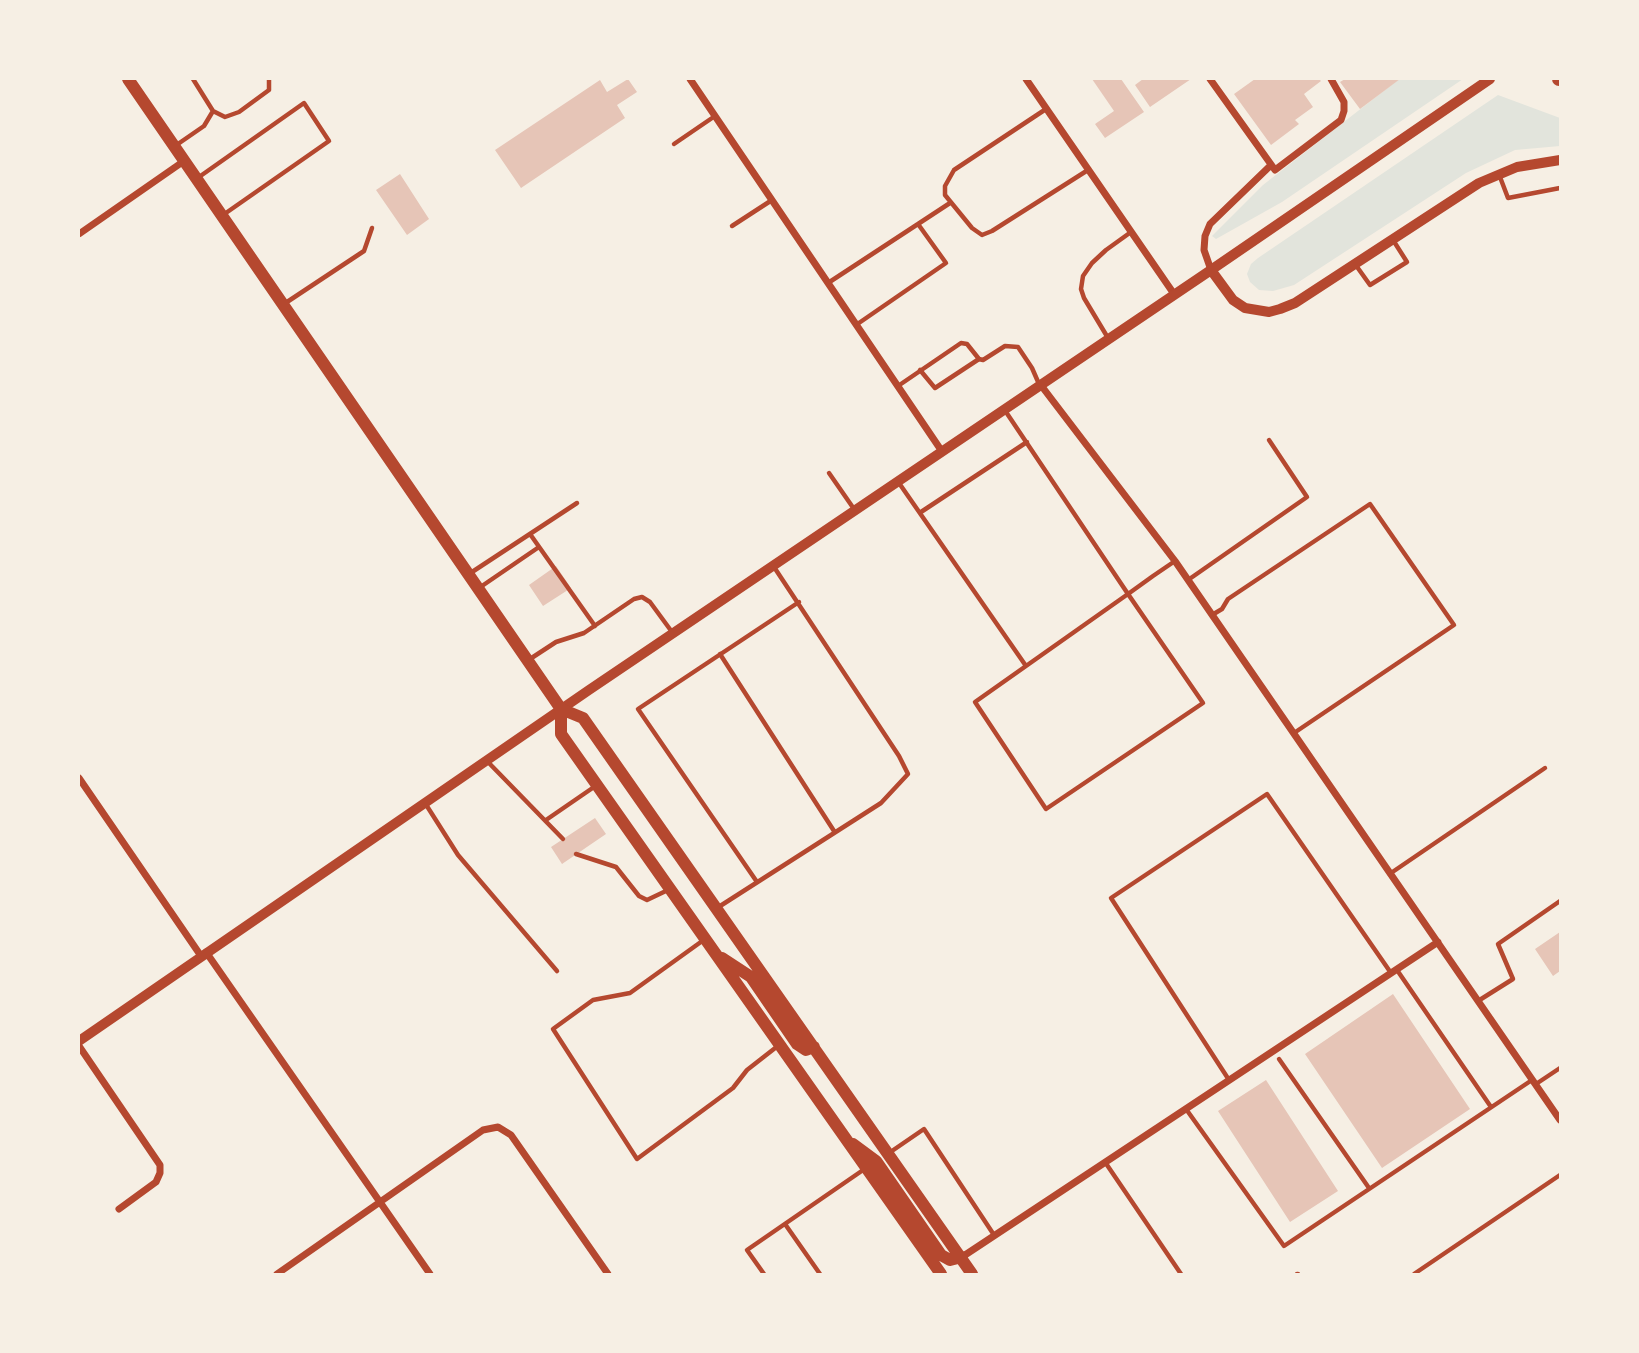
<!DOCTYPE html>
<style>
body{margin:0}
#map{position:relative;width:1639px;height:1353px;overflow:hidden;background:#f6efe4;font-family:Inter,sans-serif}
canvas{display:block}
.frame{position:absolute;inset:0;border:80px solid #f6efe4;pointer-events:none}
</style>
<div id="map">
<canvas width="1639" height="1353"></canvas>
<div class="frame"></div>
</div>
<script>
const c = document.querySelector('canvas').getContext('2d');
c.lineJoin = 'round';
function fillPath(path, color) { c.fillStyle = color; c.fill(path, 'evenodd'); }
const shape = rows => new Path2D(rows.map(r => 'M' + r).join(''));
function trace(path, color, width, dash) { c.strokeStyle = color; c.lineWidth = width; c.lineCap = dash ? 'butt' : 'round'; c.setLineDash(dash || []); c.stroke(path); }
fillPath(shape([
 [1399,79,1463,79,1282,202,1216,239,1212,236,1263,185],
 [1498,95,1560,118,1560,146,1515,150,1466,173,1294,285,1273,291,1259,290,1250,282,1247,274,1251,264,1258,258]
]), '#e2e4dc');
fillPath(shape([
 [628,79,637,92,617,105,625,118,521,188,495,150,600,80,607,92],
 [1092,79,1121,79,1144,112,1105,138,1095,124,1114,111],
 [1143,79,1191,79,1150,107,1135,85],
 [1255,79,1319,79,1321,81,1304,94,1313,107,1295,120,1299,124,1271,145,1234,94],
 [1345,79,1400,79,1360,109,1340,82],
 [400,174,429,219,407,235,376,190],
 [556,566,571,588,543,606,529,585],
 [595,818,606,834,562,864,551,847],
 [1560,932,1560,971,1553,976,1535,949],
 [1393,994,1470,1109,1382,1168,1305,1054],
 [1266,1080,1338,1191,1290,1222,1218,1111]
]), '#e6c5b7');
trace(shape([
 [193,79,213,111,225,117,239,112,269,90,269,79],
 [1046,109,954,170,945,186,945,195,972,228,982,235,992,231,1088,170],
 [674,144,715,116],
 [175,146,204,126,213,111],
 [199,177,304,103,329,141,223,215],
 [1500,177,1508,198,1560,188],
 [918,224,950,203],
 [732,226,772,200],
 [1355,264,1370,285,1407,262,1393,240],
 [828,283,918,224,946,263,856,325],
 [284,304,364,251,372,228],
 [1108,338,1084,298,1081,289,1083,276,1092,263,1106,250,1131,232],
 [920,370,935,388,979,359],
 [898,386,961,343,967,344,979,359,983,360,1005,346,1018,347,1032,368,1039,384],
 [1004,409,1128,594,1203,703,1046,809,975,702,1128,594,1153,576,1175,561],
 [829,473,854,509],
 [899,483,1026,666],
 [921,512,1027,442],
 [530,534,595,626],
 [469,574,577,503],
 [1188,580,1307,497,1269,440],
 [479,588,539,547],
 [1212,615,1222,609,1228,599,1370,504,1454,625,1294,733],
 [720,654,834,831],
 [530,659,556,642,584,633,634,599,642,597,650,602,672,632],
 [487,761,563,839],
 [425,803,458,855,557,971],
 [546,820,594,787],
 [576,854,616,867,639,896,647,900,668,890],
 [1391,873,1545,768],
 [757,882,638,709,799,602],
 [717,908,881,803,908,774,899,756,774,567],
 [705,939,630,993,593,1000,553,1029,637,1159,733,1088,747,1070,779,1045],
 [1397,970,1491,1107],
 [1478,1001,1513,979,1498,944,1560,901],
 [1279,1059,1369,1188],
 [1229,1080,1111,898,1267,794,1391,973],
 [1536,1084,1560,1068],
 [1186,1109,1284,1246,1532,1080],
 [889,1153,924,1129,994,1235],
 [1105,1162,1181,1274],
 [785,1224,820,1274],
 [764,1274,747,1250,866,1168],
 [1297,1274,1298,1274],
 [1414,1274,1560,1175]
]), '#b5482f', 4.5);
trace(shape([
 [690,79,941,450],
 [1026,79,1174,294],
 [1210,79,1275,170,1341,120,1344,111,1344,102,1331,79],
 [79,234,184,161],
 [1211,270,1204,250,1205,236,1210,224,1270,166],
 [1040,384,1175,561,1560,1120],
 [79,778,201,956],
 [206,952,430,1274],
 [79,1046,160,1165,160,1173,156,1182,119,1209],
 [962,1257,1438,942],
 [277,1274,483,1130,498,1127,511,1135,608,1274]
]), '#b5482f', 7);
trace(shape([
 [1211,270,1233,300,1245,308,1269,312,1280,309,1295,303,1479,183,1517,167,1560,160],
 [79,1041,589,690,1211,270,1490,79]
]), '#b5482f', 10);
trace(shape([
 [128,79,561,709,561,734,941,1274],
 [561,709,583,718,972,1274],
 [722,958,751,977,797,1044,806,1050,814,1047],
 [853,1144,876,1161,941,1255,950,1260,962,1257]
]), '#b5482f', 12);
trace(shape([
 [1559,79,1560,79]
]), '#b5482f', 14);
</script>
